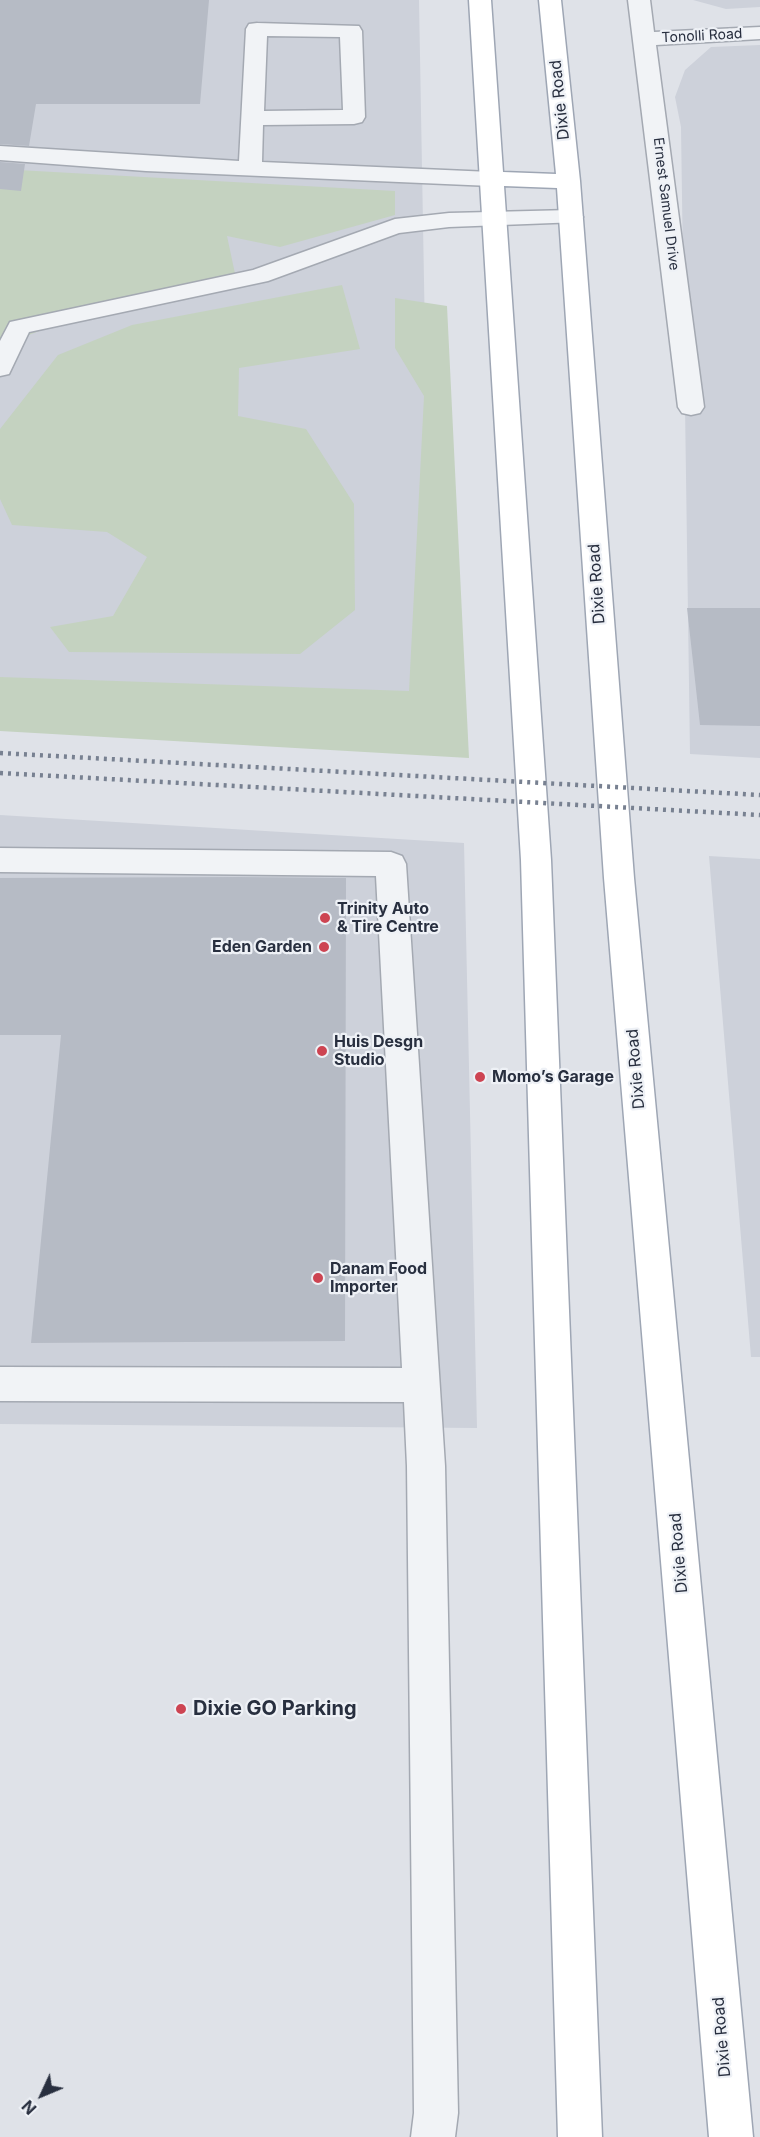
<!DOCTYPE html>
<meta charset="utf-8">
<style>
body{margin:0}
#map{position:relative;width:760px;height:2137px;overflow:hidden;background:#dfe2e8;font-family:Inter,sans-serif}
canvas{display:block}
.north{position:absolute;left:12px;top:2065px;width:60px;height:60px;-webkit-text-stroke:4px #eef1f6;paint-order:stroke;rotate:226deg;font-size:16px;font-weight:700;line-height:24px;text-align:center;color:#282f3f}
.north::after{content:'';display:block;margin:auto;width:21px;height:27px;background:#282f3f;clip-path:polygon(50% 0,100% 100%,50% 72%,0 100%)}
</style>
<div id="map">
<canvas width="760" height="2137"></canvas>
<div class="north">N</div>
</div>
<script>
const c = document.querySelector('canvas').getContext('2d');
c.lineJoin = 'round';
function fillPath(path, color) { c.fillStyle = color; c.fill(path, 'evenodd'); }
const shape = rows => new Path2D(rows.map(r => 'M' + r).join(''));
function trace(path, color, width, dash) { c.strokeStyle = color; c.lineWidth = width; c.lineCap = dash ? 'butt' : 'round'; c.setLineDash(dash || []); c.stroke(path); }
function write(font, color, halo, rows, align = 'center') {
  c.font = font + ' Inter,sans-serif'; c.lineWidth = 4.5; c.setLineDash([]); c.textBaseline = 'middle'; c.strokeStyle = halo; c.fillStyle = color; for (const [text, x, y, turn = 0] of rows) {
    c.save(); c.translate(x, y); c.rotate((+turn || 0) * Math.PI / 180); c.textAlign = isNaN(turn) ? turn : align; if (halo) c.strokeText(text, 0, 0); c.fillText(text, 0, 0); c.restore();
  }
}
fillPath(shape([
 [0,0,419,0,432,730,0,705],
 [693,0,760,0,760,7,726,9],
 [760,45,760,758,690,754,681,127,675,97,685,70,711,47],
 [0,815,464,843,477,1428,0,1424],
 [709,856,760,859,760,1357,751,1357]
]), '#cdd1da');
fillPath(shape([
 [0,169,395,191,395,215,280,247,227,236,237,283,102,307,0,346],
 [342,285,360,349,239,368,238,416,306,429,354,504,355,610,300,654,69,652,50,627,113,616,147,557,107,532,12,525,0,499,0,429,58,355,132,325],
 [395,298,447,306,469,758,0,731,0,677,409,691,424,396,395,348]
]), '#c4d2c0');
fillPath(shape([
 [0,0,209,0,200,104,36,104,29,146,0,144],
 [0,162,25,164,21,191,0,189],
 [687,608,760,608,760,726,700,725],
 [237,877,346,878,345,1341,31,1343,61,1035,0,1035,0,878]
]), '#b6bbc5');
const minor = shape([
 [628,0,650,0,654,32,760,27,760,39,656,45,704,407,700,413,691,415,682,413,678,407,628,0],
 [257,23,359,26,362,31,365,117,362,122,354,124,263,125,262,162,491,172,499,174,503,179,499,184,491,186,146,171,0,160,0,146,239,161,246,29,249,24,257,23],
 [267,36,340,37,343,110,264,111,267,36],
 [571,210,579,212,583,217,579,222,449,227,399,233,268,281,29,332,9,374,0,376,0,341,10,322,253,270,395,219,449,213,571,210],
 [0,848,391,852,402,856,406,864,445,1466,458,2113,455,2137,411,2137,414,2113,407,1466,404,1402,0,1401,0,1367,402,1368,376,876,0,872,0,848]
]);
const major = shape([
 [469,0,491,0,503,172,556,174,539,0,561,0,580,181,634,878,753,2137,709,2137,604,878,557,188,504,186,551,860,602,2137,558,2137,521,860,469,0]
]);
trace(minor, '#a4a9b2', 3);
trace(major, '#9ea6b4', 3);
fillPath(minor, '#f1f3f6');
fillPath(major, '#fff');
trace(shape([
 [0,753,760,795],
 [0,773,760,815]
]), '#788191', 4.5, [3, 5]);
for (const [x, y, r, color] of [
 [325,918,6,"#cd4452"],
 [324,947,6,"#cd4452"],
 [322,1051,6,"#cd4452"],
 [480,1077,6,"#cd4452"],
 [318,1278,6,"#cd4452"],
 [181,1709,6,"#cd4452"]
]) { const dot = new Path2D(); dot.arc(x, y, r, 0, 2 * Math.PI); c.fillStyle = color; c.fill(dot); trace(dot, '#eef1f6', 2); }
write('14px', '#282f3f', '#eef1f6', [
 ["Tonolli Road",702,36,-3],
 ["Ernest Samuel Drive",666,204,83]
]);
write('16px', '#282f3f', '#eef1f6', [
 ["Dixie Road",560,100,-96],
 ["Dixie Road",597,584,-94],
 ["Dixie Road",636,1069,-95],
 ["Dixie Road",679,1553,-95],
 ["Dixie Road",722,2037,-95]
]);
write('bold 16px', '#282f3f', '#eef1f6', [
 ["Trinity Auto",337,909],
 ["& Tire Centre",337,927],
 ["Eden Garden",312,947,"right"],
 ["Huis Desgn",334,1042],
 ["Studio",334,1060],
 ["Momo’s Garage",492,1077],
 ["Danam Food",330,1269],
 ["Importer",330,1287]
], 'left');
write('bold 20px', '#282f3f', '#eef1f6', [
 ["Dixie GO Parking",193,1709]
], 'left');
</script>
